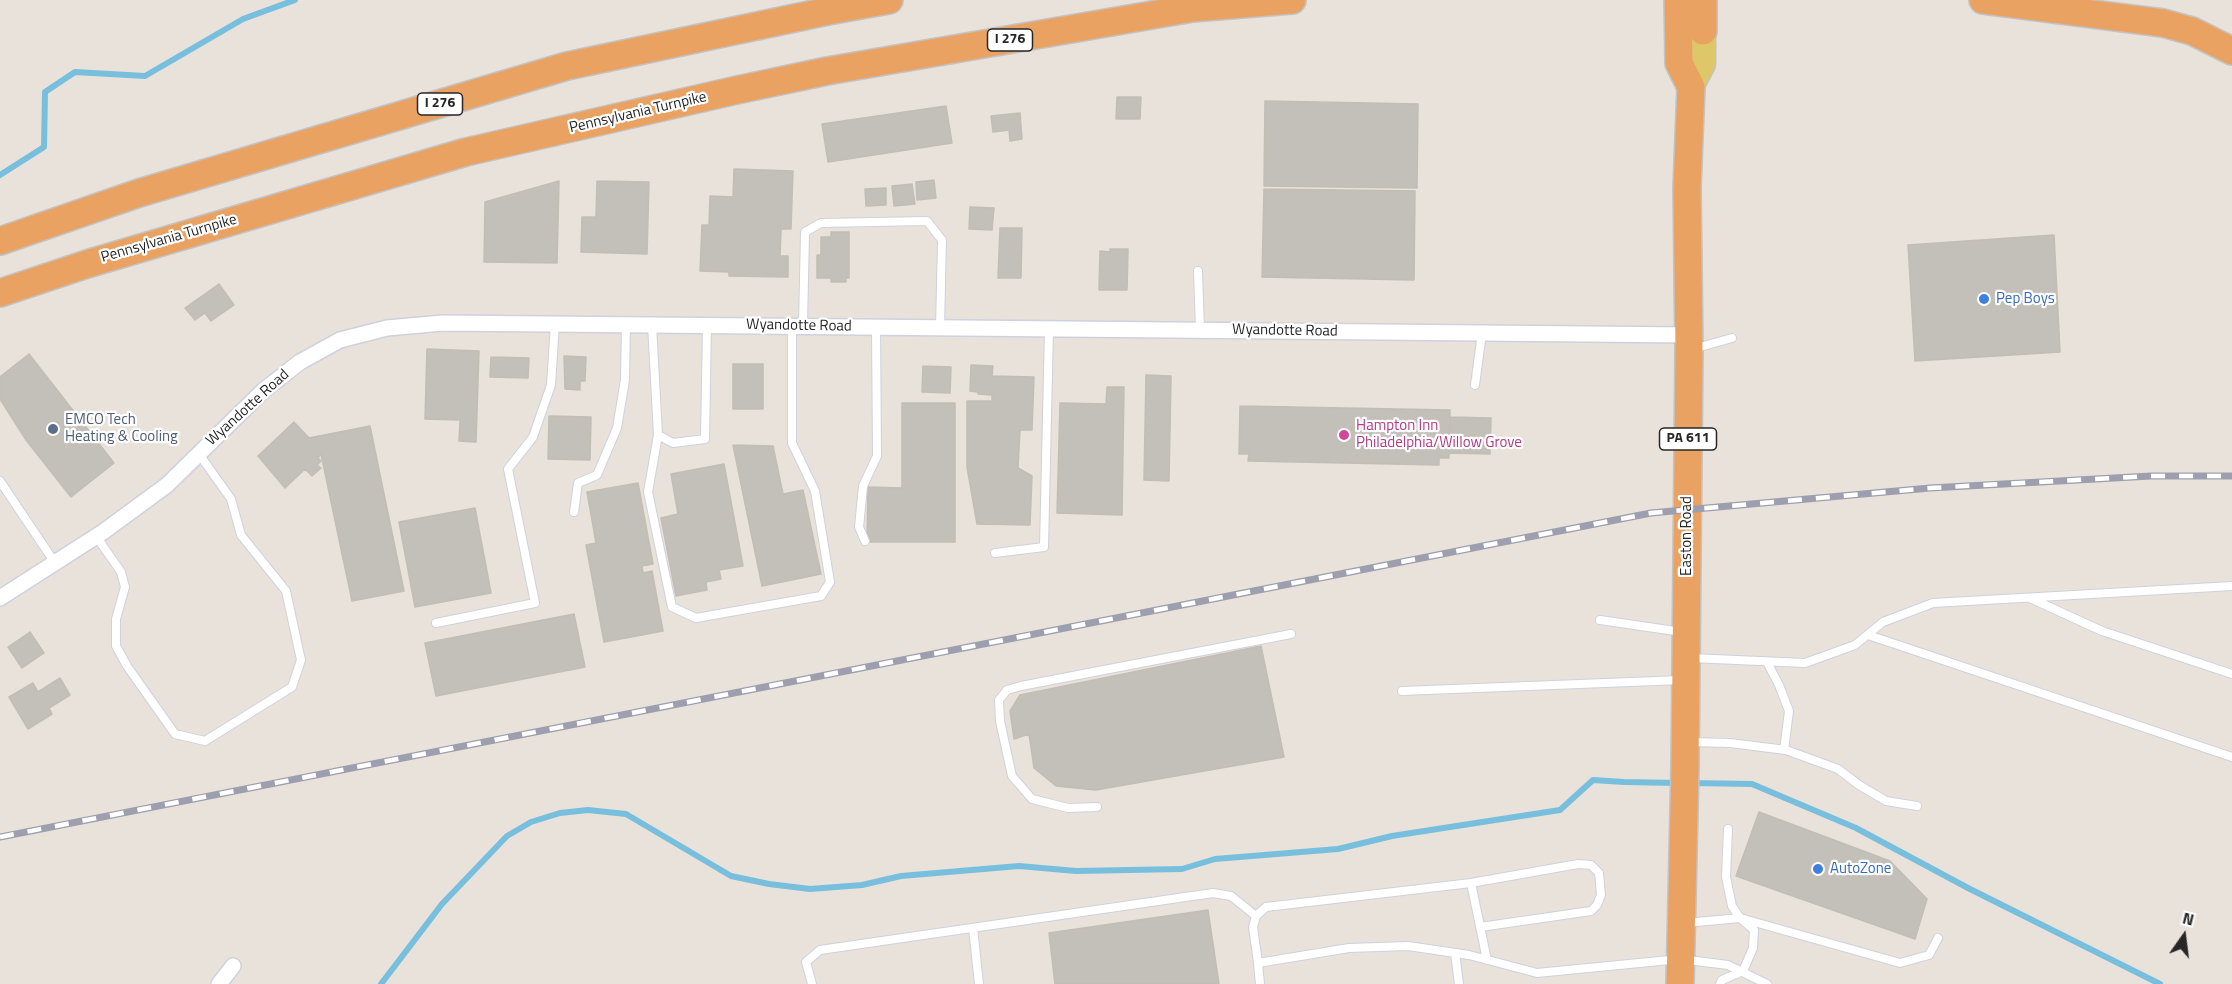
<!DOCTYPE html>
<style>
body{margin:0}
#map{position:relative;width:2232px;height:984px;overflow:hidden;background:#e8e2da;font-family:"Titillium Web",sans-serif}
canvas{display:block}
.north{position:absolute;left:2154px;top:906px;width:60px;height:60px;-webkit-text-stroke:4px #fff;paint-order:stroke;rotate:14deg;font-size:16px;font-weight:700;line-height:24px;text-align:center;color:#272727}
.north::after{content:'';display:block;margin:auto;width:21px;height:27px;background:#272727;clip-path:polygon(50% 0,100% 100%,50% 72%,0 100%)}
</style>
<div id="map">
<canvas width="2232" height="984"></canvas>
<div class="north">N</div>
</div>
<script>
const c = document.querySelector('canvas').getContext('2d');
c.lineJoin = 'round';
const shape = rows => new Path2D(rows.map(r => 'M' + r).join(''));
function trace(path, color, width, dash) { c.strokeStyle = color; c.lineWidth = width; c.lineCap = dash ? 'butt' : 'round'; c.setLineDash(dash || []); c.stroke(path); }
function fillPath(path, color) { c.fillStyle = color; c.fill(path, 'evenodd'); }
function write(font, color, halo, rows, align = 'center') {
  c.font = font + ' "Titillium Web",sans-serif'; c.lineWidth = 4.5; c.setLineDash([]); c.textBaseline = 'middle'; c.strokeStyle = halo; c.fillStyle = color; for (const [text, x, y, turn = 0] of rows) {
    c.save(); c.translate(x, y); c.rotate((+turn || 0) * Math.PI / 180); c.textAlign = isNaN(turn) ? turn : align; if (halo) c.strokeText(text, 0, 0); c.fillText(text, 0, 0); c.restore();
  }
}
trace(shape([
 [0,175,44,147,45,92,75,72,145,76,243,19,295,0],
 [1691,783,1752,784,1856,828,1968,888,2160,984],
 [381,984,442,904,507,836,531,822,560,813,588,810,626,814,731,876,769,884,810,889,862,885,901,876,1019,866,1076,871,1182,869,1215,859,1338,849,1392,836,1560,810,1593,780,1624,782,1678,783]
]), '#78bfde', 6);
const building = shape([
 [1117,97,1141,97,1140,119,1116,119,1117,97],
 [1265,101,1418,104,1417,188,1264,186,1265,101],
 [946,106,952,143,828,162,822,124,946,106],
 [1020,113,1022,139,1010,141,1009,130,993,132,991,116,1020,113],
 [734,169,793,171,791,229,781,229,780,256,788,256,788,277,729,276,729,272,700,271,702,225,709,225,710,196,733,197,734,169],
 [934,180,936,198,917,200,916,182,934,180],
 [559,181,557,263,484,262,485,202,559,181],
 [597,181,649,182,647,254,581,252,582,217,596,217,597,181],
 [912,184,915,204,894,206,892,186,912,184],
 [886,188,886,205,866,206,865,189,886,188],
 [1264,189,1415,191,1414,280,1262,277,1264,189],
 [970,207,994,208,992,230,969,229,970,207],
 [1000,228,1022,228,1021,278,998,278,1000,228],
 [831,232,849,232,849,278,846,278,846,282,831,282,831,278,817,278,817,255,821,255,821,237,831,237,831,232],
 [2054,235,2060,352,1915,361,1908,245,2054,235],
 [1110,249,1128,249,1127,290,1099,290,1100,251,1110,252,1110,249],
 [219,284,234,305,211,321,205,313,195,320,185,308,219,284],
 [427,349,479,351,476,442,459,441,460,420,425,419,427,349],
 [29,354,114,463,71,497,26,440,0,399,0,377,29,354],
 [564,356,586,357,585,381,580,381,580,390,565,389,564,356],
 [491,357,529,358,528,378,490,377,491,357],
 [733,364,763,364,763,409,733,409,733,364],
 [971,365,993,366,992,376,1034,377,1032,430,1020,430,1018,468,1032,476,1030,525,977,524,967,467,967,401,992,401,992,395,978,394,978,392,970,391,971,365],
 [923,366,951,367,950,393,922,392,923,366],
 [1146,375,1171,376,1169,481,1144,480,1146,375],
 [1107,387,1124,387,1122,515,1057,513,1060,403,1106,404,1107,387],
 [902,403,955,403,955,542,867,542,868,487,902,488,902,403],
 [1240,406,1450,410,1449,458,1439,458,1439,465,1248,461,1249,454,1239,454,1240,406],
 [549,416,591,417,590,460,548,459,549,416],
 [1450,417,1491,418,1490,454,1449,453,1450,417],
 [294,422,309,438,370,426,404,591,352,601,321,454,318,458,321,461,317,465,321,468,312,476,305,469,285,488,258,456,294,422],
 [733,445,773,446,783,494,803,490,821,574,762,586,733,445],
 [724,464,743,566,719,570,721,579,706,582,707,590,676,596,661,518,678,514,671,474,724,464],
 [638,483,653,564,642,566,643,573,652,571,663,631,604,642,586,545,596,543,587,492,638,483],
 [475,508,491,593,415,607,399,522,475,508],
 [574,614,585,667,436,696,425,643,574,614],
 [30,632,44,653,22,668,8,647,30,632],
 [1261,646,1284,757,1096,790,1056,786,1034,768,1029,734,1014,739,1010,711,1020,695,1261,646],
 [60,678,70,695,49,708,52,714,28,729,9,697,33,683,38,692,60,678],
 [1759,812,1890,861,1927,899,1915,939,1736,876,1759,812],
 [1208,910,1219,984,1055,984,1049,933,1208,910]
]);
fillPath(building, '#c3bfb9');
trace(building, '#c2beb4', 1.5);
const lane = shape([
 [1198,271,1200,330],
 [652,325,658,435,673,443,705,439,707,325],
 [803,326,805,232,821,223,927,221,942,240,940,328],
 [1693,349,1732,338],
 [1475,385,1482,333],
 [658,435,648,492,672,607,696,618,821,596,830,582,815,491,792,443,792,326],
 [0,481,55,563],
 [574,512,578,483,597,475,617,428,625,380,626,324],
 [96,536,121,572,125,587,116,619,116,646,127,666,175,734,205,741,292,687,301,660,286,591,241,535,231,499,199,454],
 [865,541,859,527,863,486,877,456,876,327],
 [995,553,1044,547,1049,329],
 [2030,598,2102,631,2232,674],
 [1600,620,1682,632],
 [436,623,535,603,508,469,533,437,551,385,555,324],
 [1868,635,2232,757],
 [1691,658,1805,663,1855,645,1883,622,1933,603,2232,586],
 [1767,662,1779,685,1789,711,1784,750],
 [1402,691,1681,680],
 [1690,742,1730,743,1786,750,1838,769,1859,785,1886,801,1917,806],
 [1097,807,1068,808,1032,799,1012,776,1000,721,999,700,1007,690,1021,686,1291,634],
 [1471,883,1578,864,1591,865,1599,873,1601,895,1597,905,1591,911,1480,927],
 [1686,923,1740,918,1900,963,1929,955,1938,938],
 [973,928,979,984],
 [1455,953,1459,984],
 [1258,963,1253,927,1256,916,1266,907,1471,883,1487,960],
 [812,984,806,962,820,950,1213,893,1231,896,1256,916],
 [1260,984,1258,963,1349,948,1408,946,1469,955,1537,973,1680,959,1728,965,1767,984],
 [1720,984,1722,980,1743,971,1753,948,1754,930,1740,918,1732,906,1726,877,1728,829]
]);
const street = shape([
 [0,598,103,532,167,485,263,391,300,362,340,340,387,328,443,323,1689,335],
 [219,984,233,966]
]);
const primary = shape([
 [1691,87,1703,64,1703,31]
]);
const highway = shape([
 [1678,0,1679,63,1691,87,1687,188,1689,350,1685,767,1680,984],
 [1703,0,1703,31],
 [1983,0,2163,23,2192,31,2232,51],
 [0,241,139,193,567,66,828,11,889,0],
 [0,293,87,264,466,152,737,90,827,71,1193,8,1292,0]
]);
trace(lane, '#cfd1de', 10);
trace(street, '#cfd1de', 18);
trace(primary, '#c3c3c3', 27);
trace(highway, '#c3c3c3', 30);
trace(lane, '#fff', 8);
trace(street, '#fff', 15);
trace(primary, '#dec768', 24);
trace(highway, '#eaa263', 27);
const rail = shape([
 [0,837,1651,513,1930,488,2151,476,2232,476]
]);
trace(rail, '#9d9faf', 7);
trace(rail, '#fff', 4.5, [14]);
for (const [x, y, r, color] of [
 [1984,299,6,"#3f7fe0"],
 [53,429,6,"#5c6f8a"],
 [1344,435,6,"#d1479c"],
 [1818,869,6,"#3f7fe0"]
]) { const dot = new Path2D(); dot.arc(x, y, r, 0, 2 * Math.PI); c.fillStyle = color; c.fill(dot); trace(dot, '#fff', 2); }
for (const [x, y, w] of [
 [1010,40,45],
 [440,104,45],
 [1688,439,57]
]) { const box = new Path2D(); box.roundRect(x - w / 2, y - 11, w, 22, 4.5); c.fillStyle = '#fff'; c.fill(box); trace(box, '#272727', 1.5); }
write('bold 14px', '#272727', null, [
 ["I 276",1010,40],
 ["I 276",440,104],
 ["PA 611",1688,439]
]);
write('15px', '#272727', '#fff', [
 ["Pennsylvania Turnpike",638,113,-13],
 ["Pennsylvania Turnpike",169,239,-16],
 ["Wyandotte Road",799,326,1],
 ["Wyandotte Road",1285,331,1],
 ["Wyandotte Road",248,408,-42],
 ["Easton Road",1687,536,-90]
]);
write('15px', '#366cbe', '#fff', [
 ["Pep Boys",1996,299],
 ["AutoZone",1830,869]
], 'left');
write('15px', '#4e5e75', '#fff', [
 ["EMCO Tech",65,420],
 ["Heating & Cooling",65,437]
], 'left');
write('15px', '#b23c85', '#fff', [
 ["Hampton Inn",1356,426],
 ["Philadelphia/Willow Grove",1356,443]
], 'left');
</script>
